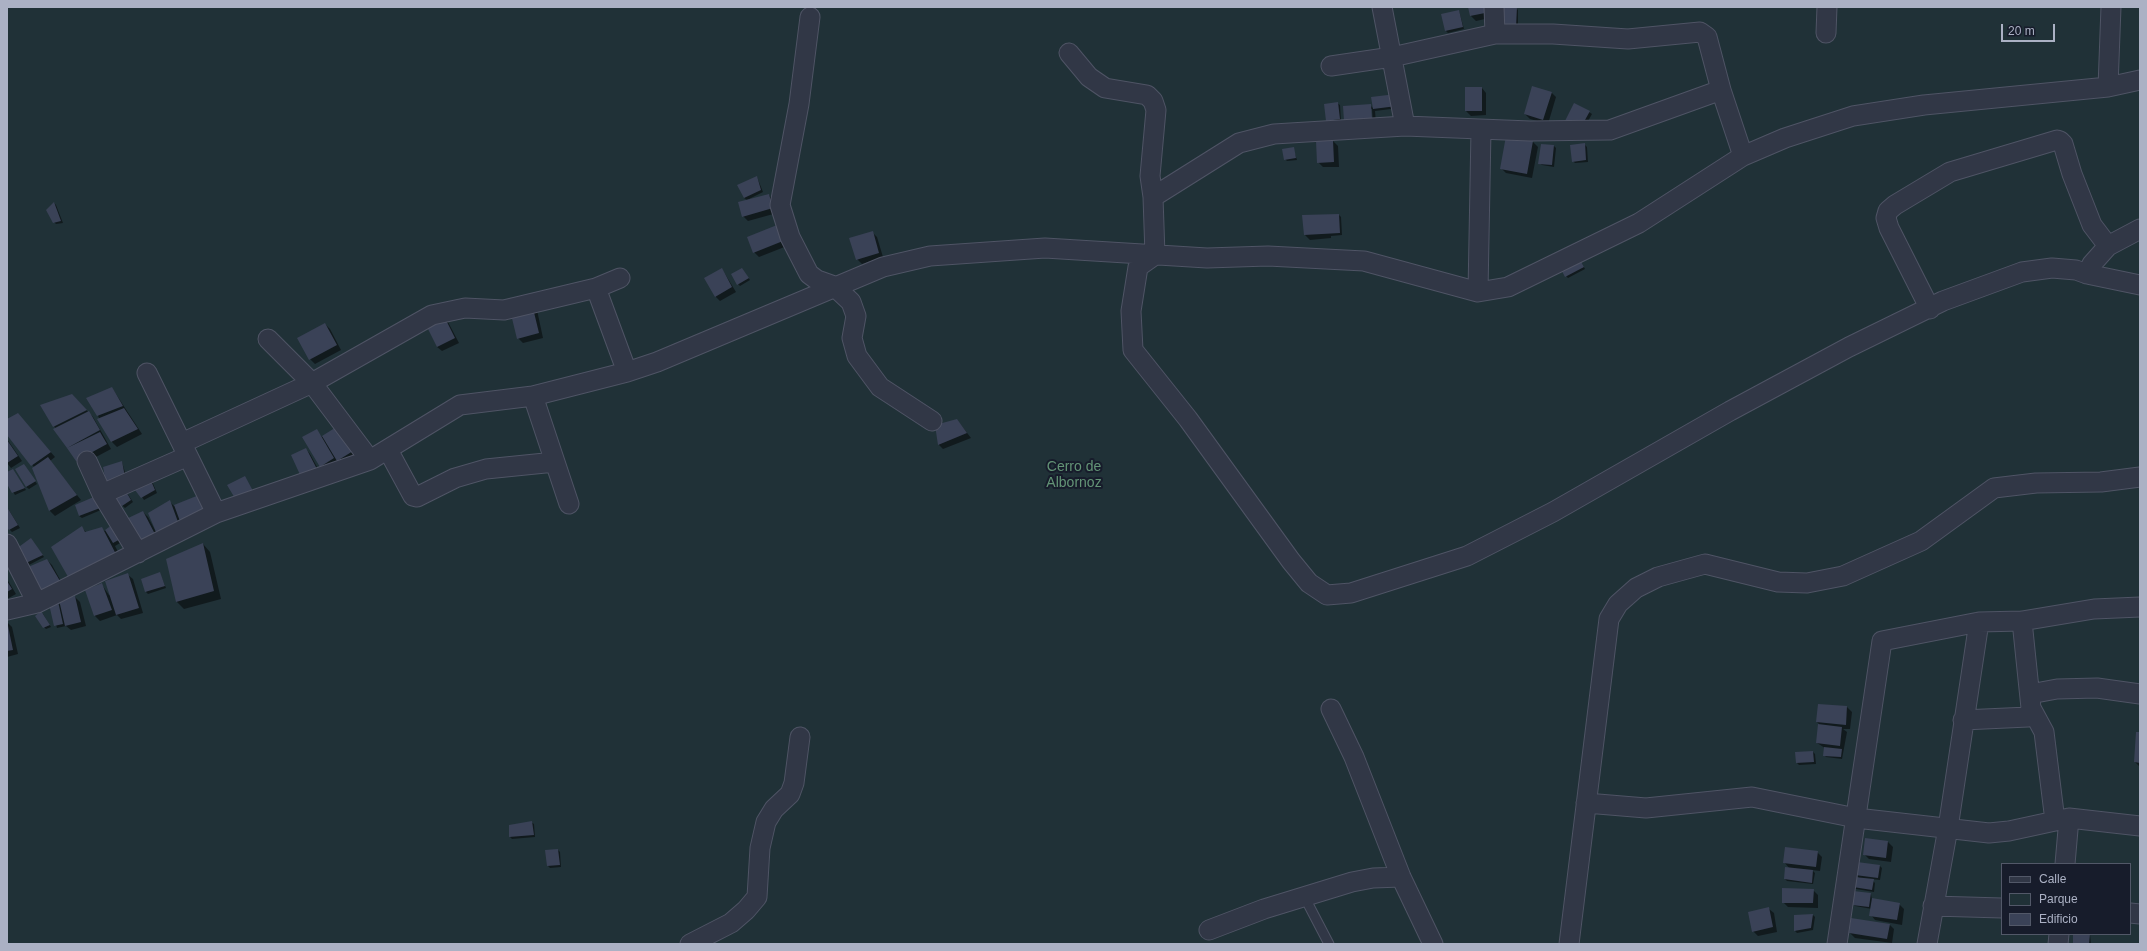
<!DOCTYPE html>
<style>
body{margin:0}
#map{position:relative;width:2147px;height:951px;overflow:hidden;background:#1e2536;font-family:Helvetica,sans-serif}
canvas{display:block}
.frame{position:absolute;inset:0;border:8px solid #abb1c4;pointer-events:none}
.legend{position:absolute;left:2001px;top:863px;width:130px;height:72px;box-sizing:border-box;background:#171c2b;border:1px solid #525868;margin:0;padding:5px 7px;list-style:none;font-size:12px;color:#abb1c4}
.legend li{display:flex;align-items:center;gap:8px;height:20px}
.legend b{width:20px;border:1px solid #525868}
.scale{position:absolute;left:2001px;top:24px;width:54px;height:18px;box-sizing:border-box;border:2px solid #abb1c4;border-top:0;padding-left:5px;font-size:12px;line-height:14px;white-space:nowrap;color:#abb1c4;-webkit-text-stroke:3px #171c2b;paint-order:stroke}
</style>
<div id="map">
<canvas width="2147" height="951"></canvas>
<div class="frame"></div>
<ul class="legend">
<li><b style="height:5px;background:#313746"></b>Calle</li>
<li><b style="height:11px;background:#203137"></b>Parque</li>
<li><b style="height:11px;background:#3a4257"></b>Edificio</li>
</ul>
<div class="scale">20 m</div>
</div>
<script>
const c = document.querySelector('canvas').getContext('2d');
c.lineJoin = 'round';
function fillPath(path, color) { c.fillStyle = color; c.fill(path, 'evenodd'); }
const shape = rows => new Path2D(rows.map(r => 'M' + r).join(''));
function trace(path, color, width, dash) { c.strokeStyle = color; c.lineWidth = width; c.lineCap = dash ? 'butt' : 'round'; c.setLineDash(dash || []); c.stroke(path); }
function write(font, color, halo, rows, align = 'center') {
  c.font = font + ' Helvetica,sans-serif'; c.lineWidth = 4; c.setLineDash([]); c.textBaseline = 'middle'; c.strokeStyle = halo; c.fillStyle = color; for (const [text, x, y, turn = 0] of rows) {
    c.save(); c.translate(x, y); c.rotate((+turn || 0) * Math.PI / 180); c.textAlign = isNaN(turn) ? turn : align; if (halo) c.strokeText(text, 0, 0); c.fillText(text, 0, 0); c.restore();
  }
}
fillPath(shape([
 [7,7,2140,7,2140,944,7,944],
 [2002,864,2130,864,2130,934,2002,934]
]), '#203137');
fillPath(shape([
 [1469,7,1492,7,1494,17,1476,21,1471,16],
 [1516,8,1518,10,1518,29,1502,28],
 [1459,11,1464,29,1448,33,1446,31],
 [1482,88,1486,93,1486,115,1471,116,1466,111],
 [1551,92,1556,97,1548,124,1530,119,1525,114],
 [1372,98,1399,108,1375,111,1376,123,1373,123,1372,109,1370,109,1370,105,1374,109],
 [1337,103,1340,105,1341,121,1329,123,1327,121],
 [1589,112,1592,114,1583,130,1568,123],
 [1507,137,1533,142,1538,147,1532,178,1506,173,1501,168],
 [1333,141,1338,146,1339,167,1323,167,1318,162],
 [1584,144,1587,147,1588,162,1575,163,1573,161],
 [1542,145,1554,146,1556,148,1554,167,1542,165,1539,163],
 [1293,148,1297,160,1287,161,1285,159],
 [757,177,763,192,747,200,744,198],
 [769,195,773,200,777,213,748,221,743,216],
 [54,203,56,205,63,223,56,224,54,222],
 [1327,215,1339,215,1341,217,1342,235,1331,236,1331,238,1310,240,1305,235],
 [777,227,787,246,759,257,754,252],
 [872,232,877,237,883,257,862,264,857,259],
 [1580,260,1585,269,1568,278,1566,276],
 [722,269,736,292,720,301,715,296],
 [742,269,750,280,740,286,738,284],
 [511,310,537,310,543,338,523,343,518,338],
 [443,315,447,320,459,343,442,351,437,347],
 [325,324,330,329,341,350,315,364,310,359],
 [112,388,142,434,117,447,112,442,98,416],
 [77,400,93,417,111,449,81,465,54,426],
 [22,419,55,457,50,461,81,500,55,516,50,511,34,467,7,433,7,421],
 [957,420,971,438,943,449,939,445,936,426],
 [338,427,357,456,342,465,337,459,338,463,325,471,321,466,316,430,322,437],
 [7,439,22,461,11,468,7,463],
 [306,449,310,454,322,476,292,456],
 [122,462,127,479,109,484],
 [26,468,37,484,29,489,26,487],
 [13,470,26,490,15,495,7,482,7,473],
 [151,479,157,493,144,500,142,497],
 [127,493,133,502,125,508,114,498],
 [199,496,203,501,146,551,143,512,148,517,156,532,170,502,174,506],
 [97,499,101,510,82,518,79,516],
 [7,507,20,528,12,532,7,527],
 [116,524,127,539,115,546,126,567,79,589,82,528,87,533,102,528,104,531],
 [33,542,44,557,29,565,27,562],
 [203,544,210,552,221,599,184,609,176,601],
 [47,560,52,565,67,592,51,600],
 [160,574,166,588,148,594,146,592],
 [128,575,133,579,143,613,121,619,117,615,100,621,95,616,86,590,102,585,109,595,111,595],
 [7,579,16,594,7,599],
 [75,597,80,602,86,626,71,630,66,626,57,628,50,604,57,602,62,606],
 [43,614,51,627,46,629,44,627],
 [7,622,12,627,18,654,7,657],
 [1847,707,1852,712,1850,729,1843,729,1847,732,1842,759,1826,757,1824,755,1825,748,1817,743,1819,724,1817,722],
 [2140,733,2140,767,2135,762],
 [1813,752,1815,754,1816,764,1799,765,1797,763],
 [531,822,534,824,535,837,512,839,510,837],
 [1866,839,1888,842,1893,847,1891,862,1869,859,1864,854],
 [558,850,560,852,561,867,550,868,548,866],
 [1817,852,1822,857,1820,871,1812,870,1815,873,1813,884,1787,881,1785,879,1790,869,1784,862],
 [1879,865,1882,868,1880,880,1871,879,1875,883,1874,892,1856,889,1854,887,1860,879,1856,875],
 [1813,890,1818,895,1818,908,1788,907,1783,902],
 [1871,894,1872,900,1899,904,1904,909,1902,925,1875,920,1871,915,1872,909,1855,906,1853,904],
 [1769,909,1774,913,1777,932,1758,936,1753,931],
 [1813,915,1815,917,1813,930,1797,933,1795,931],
 [1889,924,1894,929,1892,943,1855,938,1850,933],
 [2074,934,2090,934,2091,944,2074,944]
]), '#0007');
fillPath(shape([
 [1468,7,1489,7,1490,12,1470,16],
 [1500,7,1517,7,1516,27,1499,26],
 [1459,10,1463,27,1445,31,1441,14],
 [1532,86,1552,92,1543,120,1524,114],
 [1465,87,1482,87,1482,111,1465,111],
 [1396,94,1397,106,1373,109,1371,97],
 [1338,102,1340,119,1326,121,1324,104],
 [1574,103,1590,111,1580,129,1565,121],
 [1371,104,1372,119,1344,121,1343,106],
 [1506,136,1533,141,1527,174,1500,169],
 [1333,140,1334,162,1317,163,1316,141],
 [1585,143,1586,160,1572,162,1570,145],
 [1541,144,1554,145,1552,165,1538,164],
 [1294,147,1296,158,1284,160,1282,149],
 [757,176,761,190,744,198,737,185],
 [769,194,773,208,742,217,738,202],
 [54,202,61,221,53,223,46,210],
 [1339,214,1340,233,1304,235,1302,215],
 [777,225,783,241,753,253,747,237],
 [873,231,879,253,856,260,849,238],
 [1578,256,1584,267,1565,277,1560,267],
 [722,268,732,287,715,297,704,278],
 [742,268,749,278,737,285,731,274],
 [532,304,539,333,517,339,510,310],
 [443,314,455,338,437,347,425,323],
 [325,323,337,345,309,360,297,338],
 [112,387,123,406,97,416,86,398],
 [72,394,87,410,53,427,40,405],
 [124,408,138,429,111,442,97,419],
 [89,411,100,430,67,448,53,429],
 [18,413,51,452,31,466,7,435,7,419],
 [957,419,967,433,938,445,935,425],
 [338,426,353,451,337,461,322,436],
 [317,429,334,458,320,467,302,437],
 [100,432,107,444,76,461,67,448],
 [7,440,18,456,7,463],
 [306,448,318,471,302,479,291,455],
 [48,457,77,495,49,511,32,468],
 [122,461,125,477,106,482,103,467],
 [24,464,36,481,26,487,15,469],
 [13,469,25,488,12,493,7,484,7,472],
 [149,476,155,490,141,498,132,486],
 [245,476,253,491,236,500,227,485],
 [125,490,131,500,122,506,112,498],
 [199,495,206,514,181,524,174,505],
 [96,496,100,508,79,516,75,505],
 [170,500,181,530,159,539,148,513],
 [7,507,18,525,9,530,7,528],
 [143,511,157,538,140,547,124,520],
 [116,522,126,536,113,543,105,530],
 [82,526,85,532,102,527,119,560,71,582,51,547],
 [31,538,43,555,26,563,16,549],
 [203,543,214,591,176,602,166,559],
 [47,559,63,586,45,596,28,567],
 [160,572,165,586,145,592,141,579],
 [128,573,139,608,116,615,105,581],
 [7,581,12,589,7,592],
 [102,583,112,610,94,616,85,590],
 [75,596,81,622,65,626,59,600],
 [58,601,63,624,54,626,49,604],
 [41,611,50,625,43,628,35,616],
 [7,621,13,650,7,651],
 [1818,704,1847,706,1846,725,1816,722],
 [1818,724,1842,727,1840,746,1816,743],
 [2136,732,2140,732,2140,763,2134,762],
 [1824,747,1842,749,1841,757,1823,756],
 [1813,751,1814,762,1796,763,1795,752],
 [532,821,534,835,509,837,509,825],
 [1865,838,1888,841,1886,858,1863,855],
 [1785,847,1818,851,1816,867,1783,863],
 [558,849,560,865,547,866,545,850],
 [1857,862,1880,865,1878,878,1855,875],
 [1785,867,1813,870,1812,883,1784,879],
 [1854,877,1874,879,1872,890,1853,887],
 [1782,888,1814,889,1813,903,1782,903],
 [1853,891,1871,893,1869,907,1852,905],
 [1872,898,1900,903,1897,920,1869,916],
 [1769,907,1773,927,1752,932,1748,912],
 [1813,914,1811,928,1794,931,1794,915],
 [1851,918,1890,924,1887,939,1849,933],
 [2073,934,2090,934,2089,944,2073,944]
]), '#3a4257');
const lane = shape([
 [1305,898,1329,944]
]);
const street = shape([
 [1382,7,1405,126],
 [1494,7,1495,34],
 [810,17,799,104,780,205,790,237,809,274,817,280,834,286,851,302,856,316,852,338,857,356,880,387,932,421],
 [1826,33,1827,7],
 [1069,53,1089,77,1105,88,1147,95,1153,101,1156,110,1150,176,1153,197,1155,255,1138,267,1131,311,1133,350,1188,419,1291,561,1309,583,1327,595,1351,593,1467,556,1553,512,1730,411,1849,347,1943,301,2022,272,2052,268,2076,270,2087,274,2140,285],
 [1331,66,1392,57,1495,34,1553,34,1628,39,1700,32,1707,37,1721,90],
 [2108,87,2111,7],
 [1153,197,1239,143,1274,134,1405,126,1530,131,1610,130,1721,90,1743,156],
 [2087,274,2092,264,2108,246,2140,229],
 [596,288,627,372],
 [1478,292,1481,130],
 [1930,309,1889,228,1886,218,1888,211,1895,205,1950,172,2057,140,2060,141,2063,144,2072,174,2092,225,2108,246],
 [268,339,312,383,370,460],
 [147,373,216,513],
 [533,396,569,504],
 [182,443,312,383,432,315,465,308,504,310,596,288,620,278],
 [388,450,413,496,417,497,455,478,486,469,555,462],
 [87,461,102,494,138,553],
 [102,494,188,456],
 [7,544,37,603],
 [7,610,37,603,216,513,370,460,460,405,533,396,627,372,657,362,883,267,930,256,1045,248,1207,258,1268,256,1364,261,1478,292,1508,287,1639,223,1743,156,1785,138,1853,116,1924,105,2108,87,2140,80],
 [2030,694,2057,689,2097,688,2140,694],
 [2031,708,2044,732,2055,821],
 [1331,709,1354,757,1401,877,1433,944],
 [1963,720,2028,717,2031,708,2022,621],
 [1586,803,1646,808,1752,797,1856,818,1989,833,2009,831,2069,818,2140,826],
 [2065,864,2069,818],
 [1933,906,2002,908],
 [2130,913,2140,914],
 [1209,930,1264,909,1352,882,1373,878,1401,877],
 [690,944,731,923,746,910,757,897,760,848,766,822,774,809,790,794,794,783,800,737],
 [1569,944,1609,619,1618,604,1636,588,1658,577,1705,564,1778,582,1807,583,1843,576,1921,541,1994,488,2036,483,2101,482,2140,477],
 [1837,944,1882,641,1979,622,2022,621,2094,609,2140,607],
 [1927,944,1948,828,1979,622],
 [2058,944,2059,934]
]);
trace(lane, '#4f5465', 11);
trace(street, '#4f5465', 21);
trace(lane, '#313746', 9);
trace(street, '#313746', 19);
write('14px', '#639476', '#171c2b', [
 ["Cerro de",1074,467],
 ["Albornoz",1074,483]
]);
</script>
